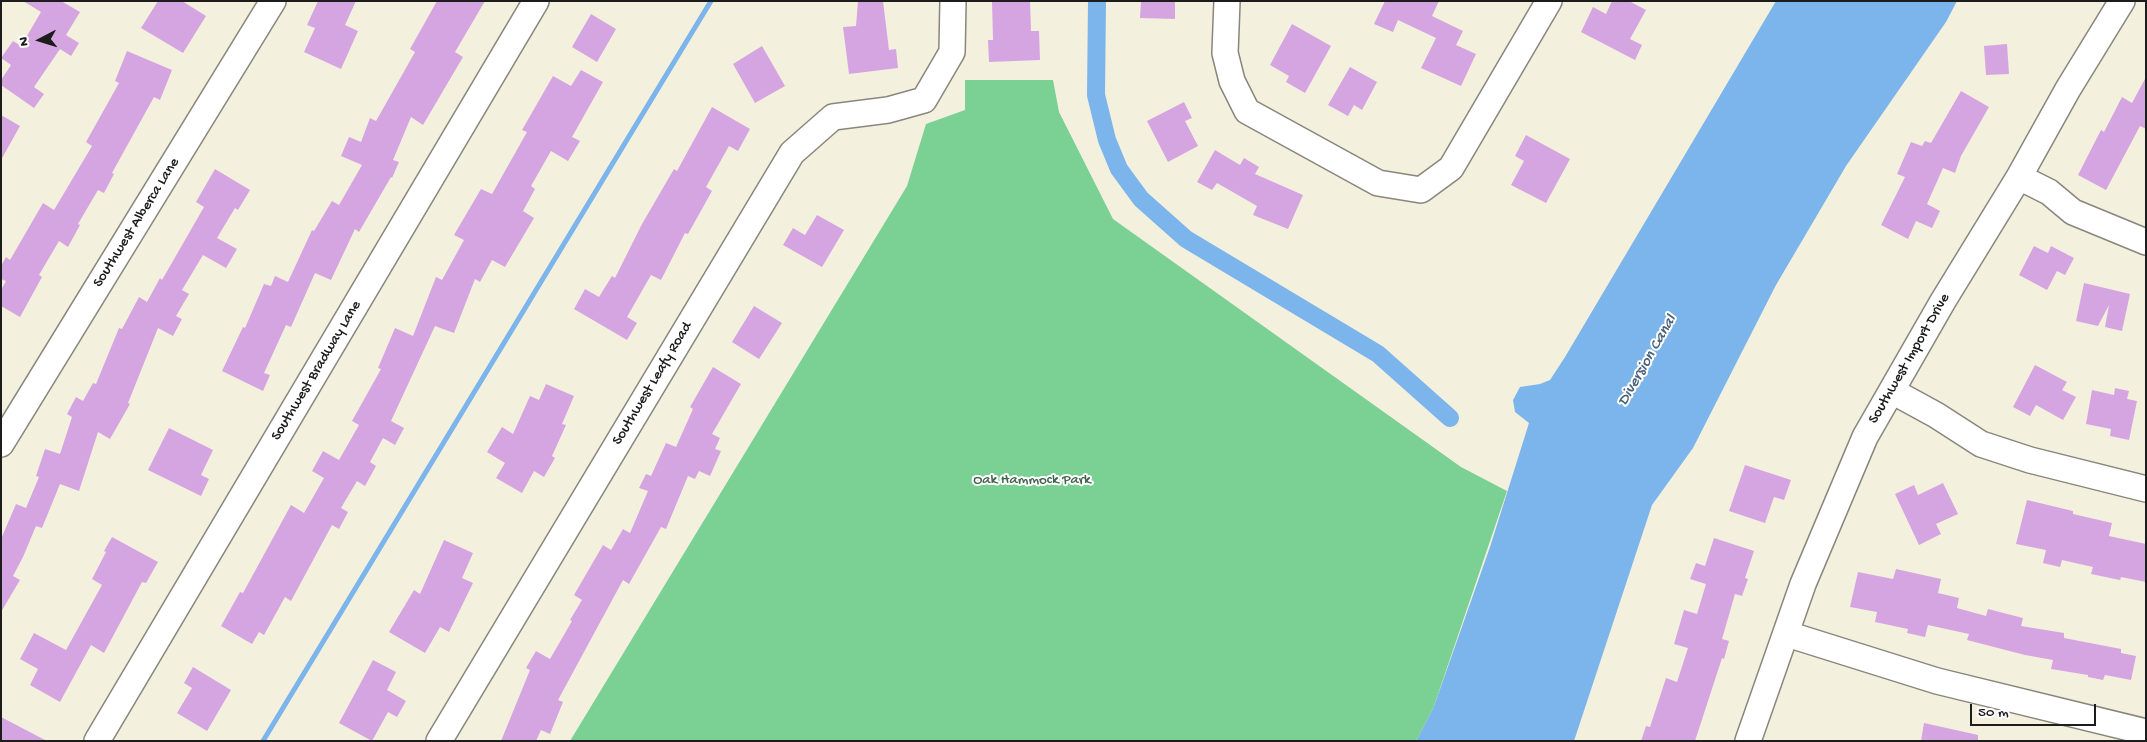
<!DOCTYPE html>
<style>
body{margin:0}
#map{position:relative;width:2147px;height:742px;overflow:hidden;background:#f4f0de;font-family:"Gochi Hand",sans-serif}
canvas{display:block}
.frame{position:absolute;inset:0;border:2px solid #1c1c1c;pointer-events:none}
.north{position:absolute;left:15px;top:15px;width:50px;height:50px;-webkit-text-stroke:4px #fff;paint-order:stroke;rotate:265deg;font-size:14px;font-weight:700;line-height:20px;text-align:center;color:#1c1c1c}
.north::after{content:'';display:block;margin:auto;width:18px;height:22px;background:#1c1c1c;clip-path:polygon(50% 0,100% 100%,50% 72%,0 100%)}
.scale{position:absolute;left:1970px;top:704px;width:126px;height:22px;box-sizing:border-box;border:2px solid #1c1c1c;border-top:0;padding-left:6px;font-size:15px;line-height:18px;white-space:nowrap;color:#1c1c1c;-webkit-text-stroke:4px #fff;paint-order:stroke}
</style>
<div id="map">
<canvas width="2147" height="742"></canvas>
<div class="frame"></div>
<div class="north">N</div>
<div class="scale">50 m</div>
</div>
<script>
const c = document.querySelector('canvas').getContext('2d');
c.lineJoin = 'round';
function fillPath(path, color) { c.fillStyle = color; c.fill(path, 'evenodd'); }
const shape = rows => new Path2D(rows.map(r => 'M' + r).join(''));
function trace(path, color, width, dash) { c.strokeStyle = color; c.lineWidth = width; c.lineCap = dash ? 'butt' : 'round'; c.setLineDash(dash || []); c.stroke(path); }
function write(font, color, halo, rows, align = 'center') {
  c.font = font + ' "Gochi Hand",sans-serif'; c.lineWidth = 4; c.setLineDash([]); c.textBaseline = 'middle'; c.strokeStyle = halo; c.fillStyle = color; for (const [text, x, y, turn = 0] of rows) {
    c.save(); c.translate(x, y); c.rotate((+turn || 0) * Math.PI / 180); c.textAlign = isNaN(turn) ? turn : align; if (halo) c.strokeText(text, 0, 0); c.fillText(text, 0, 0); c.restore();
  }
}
fillPath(shape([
 [965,80,1053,80,1059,112,1113,219,1461,467,1507,491,1433,709,1416,741,570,741,907,186,926,124,965,110]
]), '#7bd094');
fillPath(shape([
 [1776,1,1957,1,1946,22,1846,166,1776,285,1693,448,1652,505,1574,741,1416,741,1433,709,1490,547,1529,423,1515,412,1513,400,1520,387,1540,384,1550,380,1565,357]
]), '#7cb4ec');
trace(shape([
 [263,741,711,1]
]), '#7cb4ec', 5);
trace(shape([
 [1097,1,1096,95,1107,140,1119,169,1141,199,1186,239,1378,354,1450,418]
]), '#7cb4ec', 18);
fillPath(shape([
 [23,1,61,1,80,12,66,35,79,43,71,56,60,49,34,87,44,94,34,108,1,85,1,80,11,65,1,58,13,41,21,46,41,12],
 [158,1,182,1,206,16,183,53,141,28],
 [318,1,356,1,345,25,358,31,341,69,304,52,315,28,307,25],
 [437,1,485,1,455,52,463,57,423,125,411,117,393,160,399,162,392,178,391,177,359,232,355,229,331,280,315,273,291,327,286,325,264,373,270,375,263,391,222,371,243,327,245,328,264,284,271,286,275,276,288,282,312,230,314,231,332,201,339,205,362,165,341,156,349,137,361,142,370,118,376,121,415,52,410,49],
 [858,1,883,1,889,50,896,49,898,68,849,74,843,27,856,26],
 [992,1,1030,1,1031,31,1039,31,1040,60,989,62,988,40,993,40],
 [1141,1,1175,1,1175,19,1140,18],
 [1385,1,1439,1,1432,16,1463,31,1456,45,1476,54,1461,86,1421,68,1436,38,1398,20,1393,32,1374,24],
 [1612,1,1629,1,1646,10,1630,39,1642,45,1635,60,1581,32,1593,7,1606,14],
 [591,14,616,29,597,62,572,47],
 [1292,24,1331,46,1305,93,1286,82,1289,76,1270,65],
 [2007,44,2009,74,1986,75,1984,46],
 [762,46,785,86,755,103,733,64],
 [127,51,172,70,160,100,154,97,112,173,114,174,104,193,98,190,78,224,80,225,68,247,59,241,39,275,42,277,20,317,1,306,1,290,6,281,1,279,1,266,6,257,10,260,43,203,54,210,92,146,86,142,119,83,115,81],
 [1350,67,1377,82,1362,110,1354,105,1348,116,1328,105],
 [581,70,603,82,572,137,580,141,568,161,551,151,531,186,535,189,523,211,534,218,505,267,492,260,480,282,475,279,454,333,435,326,391,421,404,428,395,445,383,438,370,462,376,466,365,486,357,481,341,508,348,512,339,529,332,525,291,601,285,597,264,635,259,632,252,644,221,626,240,592,243,593,291,505,304,513,324,478,312,471,323,451,339,460,359,425,352,421,381,369,378,368,395,328,413,336,436,277,442,280,464,240,454,235,481,189,492,194,527,132,522,130,553,76,571,86],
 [2146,77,2146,129,2140,126,2106,190,2078,175,2101,130,2104,132,2122,97,2132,103],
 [1961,91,1989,107,1961,156,1955,173,1943,168,1927,204,1940,211,1932,228,1916,221,1908,239,1881,225,1905,177,1897,174,1911,142,1922,146,1925,141,1931,143],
 [1184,102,1192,118,1185,121,1198,146,1168,162,1147,121],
 [712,107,750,129,738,151,729,146,706,187,712,191,688,234,685,233,661,280,651,275,627,317,637,323,627,340,574,309,585,289,599,297,612,276,615,278,642,224,674,169,677,171],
 [1,115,20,126,1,160],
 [1526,135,1570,159,1546,203,1511,185,1524,161,1515,156],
 [1215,150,1240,165,1244,158,1259,167,1255,174,1303,195,1288,229,1253,215,1257,206,1217,183,1212,190,1197,182],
 [215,169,250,190,238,210,235,208,217,238,237,249,226,268,203,255,182,290,189,294,176,316,182,319,173,336,158,328,128,403,130,404,110,439,98,432,79,491,60,484,42,528,36,526,23,557,13,576,20,580,1,612,1,539,16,504,26,508,39,477,36,476,45,449,60,454,72,417,67,414,76,397,83,401,93,383,96,384,119,328,122,329,139,297,147,302,160,278,162,280,204,207,196,202],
 [817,215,844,230,822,267,783,245,793,228,805,235],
 [2034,246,2048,253,2051,246,2074,258,2065,275,2057,271,2047,290,2019,275],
 [2084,283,2130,294,2122,331,2105,327,2109,305,2098,326,2076,321],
 [754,306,782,323,759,359,732,342],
 [2035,365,2067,382,2062,390,2076,397,2063,420,2036,405,2030,416,2013,407],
 [713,367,741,384,712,434,720,438,715,449,721,451,710,476,699,471,695,479,688,476,666,529,661,527,629,584,623,580,558,700,563,702,550,734,541,730,536,741,501,741,530,670,526,668,536,651,550,659,572,621,570,620,582,600,574,595,603,545,611,550,623,529,630,533,648,491,639,488,646,474,651,476,666,443,676,447,693,409,690,407],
 [546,384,574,396,562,424,566,425,552,456,555,458,544,477,534,471,522,493,496,478,505,463,487,452,502,427,513,434,530,396,539,400],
 [2115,388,2129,391,2127,399,2137,401,2129,440,2110,436,2111,429,2086,424,2092,390,2114,395],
 [169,428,213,450,201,475,209,479,201,496,148,470],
 [1745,465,1791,480,1784,500,1774,497,1765,523,1729,511],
 [1943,483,1958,514,1936,524,1941,534,1919,545,1895,494,1914,485,1918,495],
 [2027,500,2073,511,2073,514,2112,523,2109,536,2146,544,2146,582,2121,577,2120,580,2091,574,2093,567,2062,560,2060,567,2043,563,2046,550,2016,544],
 [112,537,158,562,146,583,142,582,104,653,91,645,60,702,30,685,38,669,20,659,34,633,66,650,102,585,92,579,106,552,104,551],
 [1714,538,1754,551,1745,578,1748,579,1742,596,1735,594,1722,639,1729,641,1724,659,1722,658,1695,741,1641,741,1646,726,1650,727,1666,678,1677,682,1688,648,1674,644,1684,610,1697,614,1706,584,1690,579,1696,563,1705,566],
 [444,540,473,553,462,578,473,583,449,632,440,627,425,653,389,632,414,590,420,594],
 [1896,569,1941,579,1938,593,1959,598,1957,608,1986,616,1988,609,2023,618,2021,626,2064,633,2064,638,2121,649,2121,653,2136,656,2131,680,2105,675,2103,680,2088,677,2088,675,2051,669,2053,660,2025,655,1967,640,1969,634,1928,625,1925,637,1907,633,1908,629,1875,622,1877,612,1850,607,1858,572,1893,579],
 [373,660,396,672,387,690,406,701,397,717,388,712,372,741,339,723],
 [193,667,231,690,207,731,177,713,192,688,184,683],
 [1,717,47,741,1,741],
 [1924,723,1978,735,1978,741,1921,741]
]), '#d5a5e1');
const minor = shape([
 [1227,1,1225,53,1232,81,1247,111,1378,183,1421,190,1451,168,1549,1],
 [2019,177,2049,192,2073,212,2146,242],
 [1892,391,1936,415,1981,444,2030,460,2146,489],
 [1,444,273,1],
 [1787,634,1937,681,2146,732],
 [97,741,536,1],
 [439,741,792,153,833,117,888,110,924,100,952,52,953,1],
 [1748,741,1803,584,1865,437,1943,301,2019,177,2068,89,2122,1]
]);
trace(minor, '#88867d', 28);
trace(minor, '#fff', 25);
write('15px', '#1c1c1c', '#fff', [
 ["Southwest Alberca Lane",137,223,-58],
 ["Southwest Import Drive",1910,359,-60],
 ["Southwest Bradway Lane",317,371,-59],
 ["Southwest Leafy Road",653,384,-59]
]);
write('15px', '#42644c', '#fff', [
 ["Oak Hammock Park",1032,481]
]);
write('italic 16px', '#47607a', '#fff', [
 ["Diversion Canal",1648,361,-60]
]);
</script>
